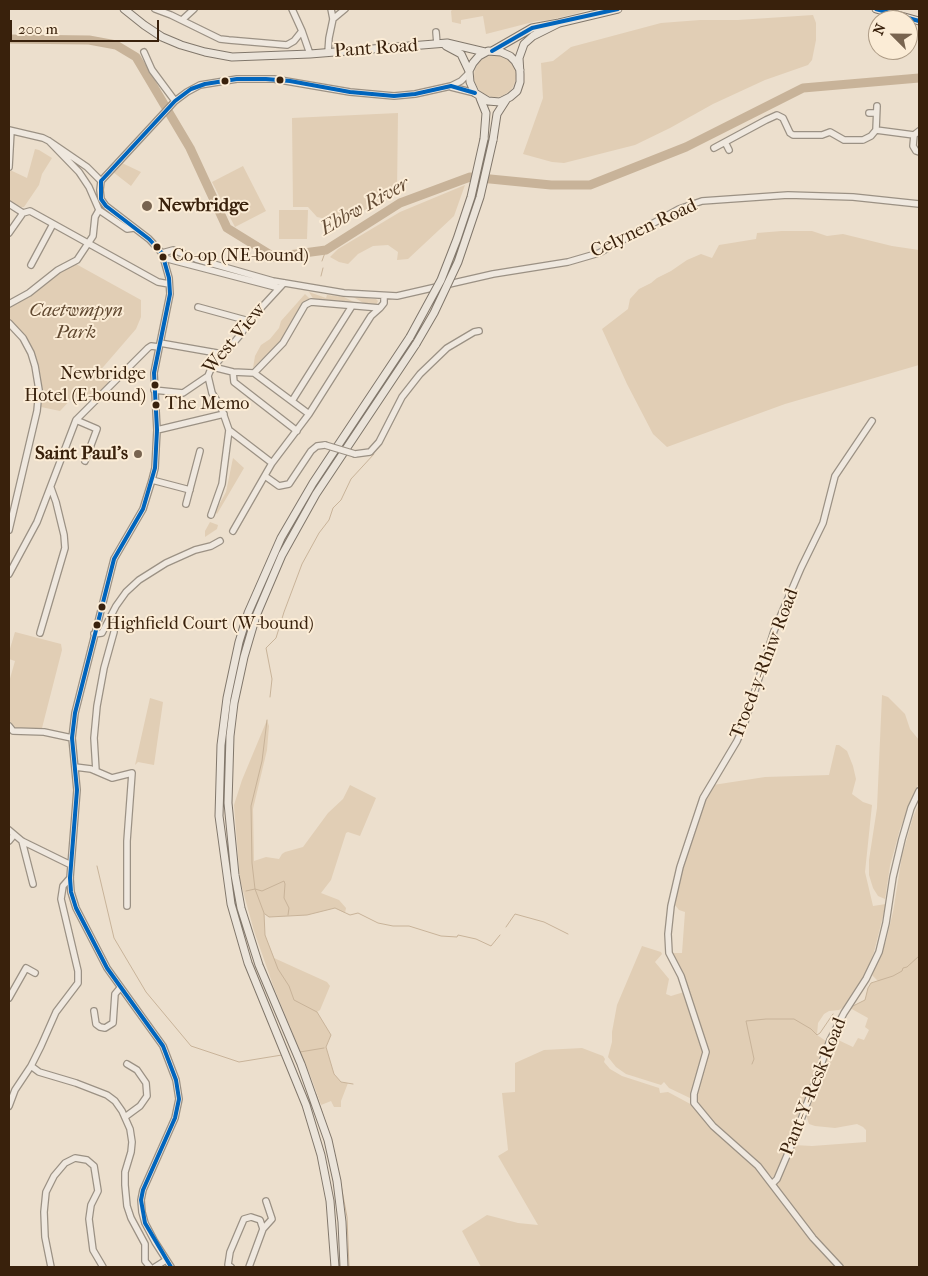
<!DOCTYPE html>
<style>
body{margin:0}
#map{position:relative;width:928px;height:1276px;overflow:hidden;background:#ecdfcd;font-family:"IM FELL French Canon",serif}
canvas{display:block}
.frame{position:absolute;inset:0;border:10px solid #39210c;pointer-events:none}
.north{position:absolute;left:868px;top:10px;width:50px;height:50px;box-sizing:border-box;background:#fbecd6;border:1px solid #ad9b85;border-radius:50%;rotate:293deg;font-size:14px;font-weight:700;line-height:20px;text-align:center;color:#39210c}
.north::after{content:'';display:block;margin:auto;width:18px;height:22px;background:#786450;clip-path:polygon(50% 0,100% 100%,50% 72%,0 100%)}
.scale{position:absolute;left:10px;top:20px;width:149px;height:22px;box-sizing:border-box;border:2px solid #39210c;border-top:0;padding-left:6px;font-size:15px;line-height:18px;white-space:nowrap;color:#39210c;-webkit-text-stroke:4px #fbecd6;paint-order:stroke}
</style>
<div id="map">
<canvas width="928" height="1276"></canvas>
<div class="frame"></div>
<div class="north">N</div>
<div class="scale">200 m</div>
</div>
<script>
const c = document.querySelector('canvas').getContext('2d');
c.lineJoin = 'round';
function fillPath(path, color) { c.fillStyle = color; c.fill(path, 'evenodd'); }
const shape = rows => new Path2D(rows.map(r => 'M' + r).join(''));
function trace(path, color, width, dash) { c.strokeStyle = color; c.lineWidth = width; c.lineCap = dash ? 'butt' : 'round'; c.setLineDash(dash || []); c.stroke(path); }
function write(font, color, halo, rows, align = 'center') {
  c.font = font + ' "IM FELL French Canon",serif'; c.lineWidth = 4; c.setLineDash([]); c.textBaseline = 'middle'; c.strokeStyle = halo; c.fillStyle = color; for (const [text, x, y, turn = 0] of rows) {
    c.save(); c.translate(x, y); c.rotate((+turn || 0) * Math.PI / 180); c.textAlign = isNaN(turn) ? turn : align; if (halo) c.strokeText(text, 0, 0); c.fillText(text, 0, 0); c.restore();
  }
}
fillPath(shape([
 [453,9,590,9,578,13,549,20,537,21,486,34,483,16,461,20,461,24,452,22,451,11],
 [813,15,816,23,816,40,812,60,808,65,765,80,713,104,670,128,635,145,564,163,552,162,523,154,543,98,541,63,553,61,571,47,661,23,700,20,738,20],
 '474 76a21 21 0 1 1 42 0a21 21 0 1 1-42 0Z',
 [398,113,397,192,391,198,339,222,317,217,308,207,293,207,292,118],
 [35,149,39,150,52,158,42,174,39,185,24,207,21,207,9,201,9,172,10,170,27,178],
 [122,163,141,172,131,186,113,172],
 [243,166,266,211,235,227,212,182],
 [465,185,454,216,408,259,397,260,398,252,388,245,373,246,358,254,348,264,339,262,330,257,338,249,400,212],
 [279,210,308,210,307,239,279,239],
 [782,231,812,231,827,236,843,234,892,246,919,250,919,365,785,404,667,447,653,434,627,384,602,329,628,309,630,299,639,289,651,283,657,278,671,271,687,260,701,254,712,258,719,245,756,239,757,233],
 [76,264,141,300,141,317,136,329,98,373,109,383,86,403,74,396,60,411,41,407,42,389,38,363,33,349,25,336,9,320,9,306,58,273],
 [309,292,326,298,327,295,344,297,360,305,314,300],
 [305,294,311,300,281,341,253,368,255,356,261,345,270,339,279,328,281,321],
 [353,297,376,299,378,301,376,305,367,305],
 [233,458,244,468,217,514,215,512,226,492],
 [210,522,218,525,217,529,205,537,205,531],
 [15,632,61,644,62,650,42,728,33,730,15,728,9,723,9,682,15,661,9,659,9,652],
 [882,695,888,697,905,714,910,729,919,740,919,782,900,829,890,866,885,899,878,896,873,888,869,875,869,860,877,808],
 [150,698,163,702,154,765,138,762,135,765],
 [267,720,269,726,267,750,253,809,254,861,266,857,279,859,282,854,285,852,303,847,328,813,343,799,350,785,376,798,360,836,348,832,346,833,331,880,321,893,339,900,346,908,345,913,335,908,307,915,269,917,264,914,265,935,274,958,327,982,330,986,320,1010,317,1012,331,1035,326,1047,334,1074,341,1082,348,1083,341,1101,341,1107,334,1107,331,1101,321,1105,312,1080,274,988,254,931,240,880,234,805,242,780],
 [836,745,839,745,847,751,853,766,856,779,852,794,863,802,872,805,865,872,873,906,886,904,874,952,866,972,846,1006,839,1010,829,1011,824,1014,818,1023,817,1035,826,1041,796,1127,779,1169,773,1178,743,1148,723,1133,705,1114,698,1101,697,1093,709,1052,687,985,672,953,682,953,685,912,679,910,675,905,680,879,703,805,713,785,765,777,829,775],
 [919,803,919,1267,844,1267,824,1247,776,1184,794,1145,812,1146,866,1142,866,1130,863,1127,857,1124,835,1128,815,1126,809,1124,806,1115,834,1038,853,1047,858,1038,864,1040,869,1030,865,1027,868,1018,850,1008,865,1000,868,988,871,983,878,981,872,975,886,941,893,912,902,856,913,817],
 [642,946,661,952,662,954,655,962,669,979,666,994,671,996,684,992,703,1050,693,1086,692,1099,669,1088,664,1082,661,1085,626,1074,616,1067,608,1057,612,1042,612,1032,617,1005],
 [582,1048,603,1056,605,1059,604,1062,610,1069,622,1076,659,1088,660,1093,668,1092,696,1107,758,1168,838,1267,481,1267,462,1231,487,1215,518,1223,538,1225,498,1156,508,1150,502,1093,515,1092,515,1063,544,1050]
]), '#e1ceb5');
trace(shape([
 [322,261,326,250],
 [321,276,323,268],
 [270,697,272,679,266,648,276,638,284,612,302,564,319,533,329,520,333,508,341,500,351,479,374,454],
 [267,720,262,761,251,806,252,863,255,889,264,913,265,935,278,969,289,986,294,1000,317,1012,331,1035,326,1047,334,1074,341,1082,353,1084],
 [97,866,114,938,146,992,191,1046,239,1062,282,1055],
 [246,891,255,889,262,891,284,881,285,884,284,898,289,908,288,915],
 [265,914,269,917,307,915,335,908,350,915,358,913,378,923,393,926,409,926,441,936,457,937,458,935,476,939,491,946,500,935],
 [506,927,515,914,544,922,568,934],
 [851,1007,865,1000,868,988,871,983,893,976,902,971,903,968,907,967,919,956],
 [300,1052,324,1048],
 [752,1064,754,1059,746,1021,766,1019,794,1019,811,1029,817,1035,820,1033,833,1014],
 [316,1094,326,1124],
 [338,1169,347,1217,349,1267]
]), '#c8b399', 1);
trace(shape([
 [9,39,89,40,116,45,136,57,190,148,227,228,274,257,326,250,400,203,470,177,551,185,590,185,686,147,803,88,919,78]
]), '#c8b399', 9);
const minor = shape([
 [155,9,171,15,220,39,229,40,287,45,294,41,302,31,310,54],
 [292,9,302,31],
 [333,19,345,9],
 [182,20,194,9],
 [436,32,437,44],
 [144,52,152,70,175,101],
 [328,52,329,38,333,19,331,9],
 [451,87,475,93],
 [869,113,876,113],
 [9,130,43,138,49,141,87,167,101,181],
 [876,130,877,106],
 [919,131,914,135,913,146,916,151,919,152],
 [725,142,729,150],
 [714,148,766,120,777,115,783,118,790,133,793,135,822,135,830,132,844,140,863,140,871,136,876,130,914,135],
 [9,167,11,131],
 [101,181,100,190,101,199,106,206,149,239,162,253,169,278,170,294,154,373,157,430,155,468,152,480,143,509,114,559,75,713,72,738,77,790,70,878,71,892,76,908,107,968,163,1046,176,1080,179,1099,175,1118,143,1190,141,1200,142,1212,145,1223,155,1242,171,1267],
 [101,181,175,101,187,92,200,85,237,79,274,79,350,92,394,96,415,94,451,86,461,81,469,73],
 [9,204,23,213],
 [99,210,127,229,134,228],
 [9,233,23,213,30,211,158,282,169,284],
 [162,253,173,250,196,259,273,281,344,293,397,296,493,274,568,262,599,253,679,209,702,201,788,195,853,197,919,204],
 [164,258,279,288],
 [31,265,53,224],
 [9,304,29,293,58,270,77,260,93,236,95,217,99,210,89,187,79,172,49,141],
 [198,307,249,321],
 [9,323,23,338,31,353,35,366,39,390,37,411,9,530],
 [160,343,217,353,222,356],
 [213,367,233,372,254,373,283,343,305,305,311,302,380,308,384,303,384,296],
 [233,372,234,382,297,431],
 [254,373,309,414],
 [208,376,212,393,221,407,229,430,222,484,211,515],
 [154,390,183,393,208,376,210,371,241,334,249,321,284,283],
 [292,401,352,306],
 [76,420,97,429,85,461],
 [157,430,224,414],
 [229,430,272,463],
 [355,454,370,452,379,442,402,397,420,374,447,348,474,332,479,331],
 [265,476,279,486,289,484,311,451,317,446,325,445],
 [152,480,190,490],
 [186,504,200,451],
 [233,531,272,463,309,414,371,316,380,308],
 [9,574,37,522,76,420,148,348,151,346,159,347],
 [40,633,65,548,64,535,56,502,51,488],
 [94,634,102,633,116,606,126,592,139,580,166,563,195,550,211,546,220,541],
 [9,726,13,731,44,732,72,738],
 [75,767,91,769,112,778,132,773,127,841,127,906],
 [96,771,94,738,97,706,104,668,114,632],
 [9,830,22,841,71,865],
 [9,841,14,835],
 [22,841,33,884],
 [9,998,26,968,35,973],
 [94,1011,96,1024,100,1027,105,1028,113,1023,115,994,120,988],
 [31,1066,39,1072,76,1083,107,1095,115,1101,122,1111,130,1129,132,1142,131,1152,125,1172,125,1185,127,1206,131,1218,145,1244,145,1261,150,1267],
 [9,1106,15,1090,31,1066,41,1046,56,1012,78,983,78,971,61,899,63,886,70,878],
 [125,1117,140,1106,147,1096,146,1083,137,1070,127,1064],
 [772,1184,777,1179,794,1139,830,1040,844,1013,866,979,879,952,886,923,893,877,902,839,911,808,919,791],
 [263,1229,272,1219,266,1201],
 [51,1267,45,1237,44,1212,46,1192,54,1176,65,1163,75,1158,87,1160,94,1166,98,1191,91,1205,89,1219,93,1250,103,1267],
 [155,1267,166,1260],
 [231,1267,228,1265,230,1252,244,1219,251,1217,260,1220,263,1229,249,1267],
 [840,1267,813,1238,758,1166,713,1126,694,1103,694,1094,706,1052,681,976,669,953,668,934,671,906,680,867,703,798,737,741,744,725,774,631,801,568,823,523,835,476,872,421]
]);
const major = shape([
 [124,9,144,25,162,37,181,45,205,52,232,57,310,54,447,43,485,52],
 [876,9,919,21],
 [446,46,461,54,469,71],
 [492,51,532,28,559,23,618,9],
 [520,70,515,61,510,56,501,52,488,51,479,56,473,63,469,71,470,82,475,93,488,101,500,102,510,97,517,91,520,82,520,74,519,58,524,44,533,36,559,23],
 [480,98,486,113,484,139],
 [493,140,497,114,506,100],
 [335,1267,330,1201,321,1155,306,1105,248,963,231,904,219,816,221,745,227,698,239,642,248,613,281,538,313,483,410,337],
 [344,1267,342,1222,337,1181,328,1140,301,1064,259,965,241,908,235,875,228,803,230,736,234,703,244,657,256,616,282,555,316,494,416,344]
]);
trace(minor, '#9b9184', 8);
trace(major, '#81776b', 9);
trace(minor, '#efe8df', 5.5);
trace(major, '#ebe4da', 7);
const minorBridge = shape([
 [325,445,355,454]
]);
const majorBridge = shape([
 [410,337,441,280,457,239,471,197,484,139],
 [416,344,434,313,458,262,480,197,493,140]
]);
trace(minorBridge, '#9b9184', 8, []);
trace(majorBridge, '#81776b', 9, []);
trace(minorBridge, '#efe8df', 5.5);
trace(majorBridge, '#ebe4da', 7);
trace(shape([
 [876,9,919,21],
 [492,51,532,28,618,9],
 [101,181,101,199,106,206,149,239,162,253,169,278,170,294,154,373,157,430,155,468,143,509,114,559,75,713,72,738,77,790,70,878,71,892,76,908,107,968,163,1046,176,1080,179,1099,175,1118,143,1190,141,1200,145,1223,171,1267],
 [101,181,175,101,191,89,205,84,237,79,266,79,290,81,350,92,394,96,415,94,451,86,475,93]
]), '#0065bd', 4);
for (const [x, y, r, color] of [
 [280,80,4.5,"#39210c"],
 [225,81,4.5,"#39210c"],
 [147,206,6,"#786450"],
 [157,247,4.5,"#39210c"],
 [163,257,4.5,"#39210c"],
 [155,385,4.5,"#39210c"],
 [156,405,4.5,"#39210c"],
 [138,454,5,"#786450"],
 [102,607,4.5,"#39210c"],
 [97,625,4.5,"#39210c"]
]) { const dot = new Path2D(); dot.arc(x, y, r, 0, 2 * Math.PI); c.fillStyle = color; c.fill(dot); trace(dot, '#fbecd6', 2); }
write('18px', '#39210c', '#fbecd6', [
 ["Co-op (NE-bound)",172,257],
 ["Newbridge",146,375,"right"],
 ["Hotel (E-bound)",146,397,"right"],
 ["The Memo",165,405],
 ["Highfield Court (W-bound)",106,625]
], 'left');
write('19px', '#39210c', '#fbecd6', [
 ["Pant Road",376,49,-4],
 ["Celynen Road",644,229,-25],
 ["West View",235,339,-50],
 ["Troed-y-Rhiw Road",765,664,-69],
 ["Pant-Y-Resk Road",814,1087,-68]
]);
write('bold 19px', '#39210c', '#fbecd6', [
 ["Newbridge",158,206],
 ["Saint Paul's",128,454,"right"]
], 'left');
write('italic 19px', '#614931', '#fbecd6', [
 ["Caetwmpyn",76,311],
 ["Park",76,333]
]);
write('italic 20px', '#654d36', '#fbecd6', [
 ["Ebbw River",365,207,-29]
]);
</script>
